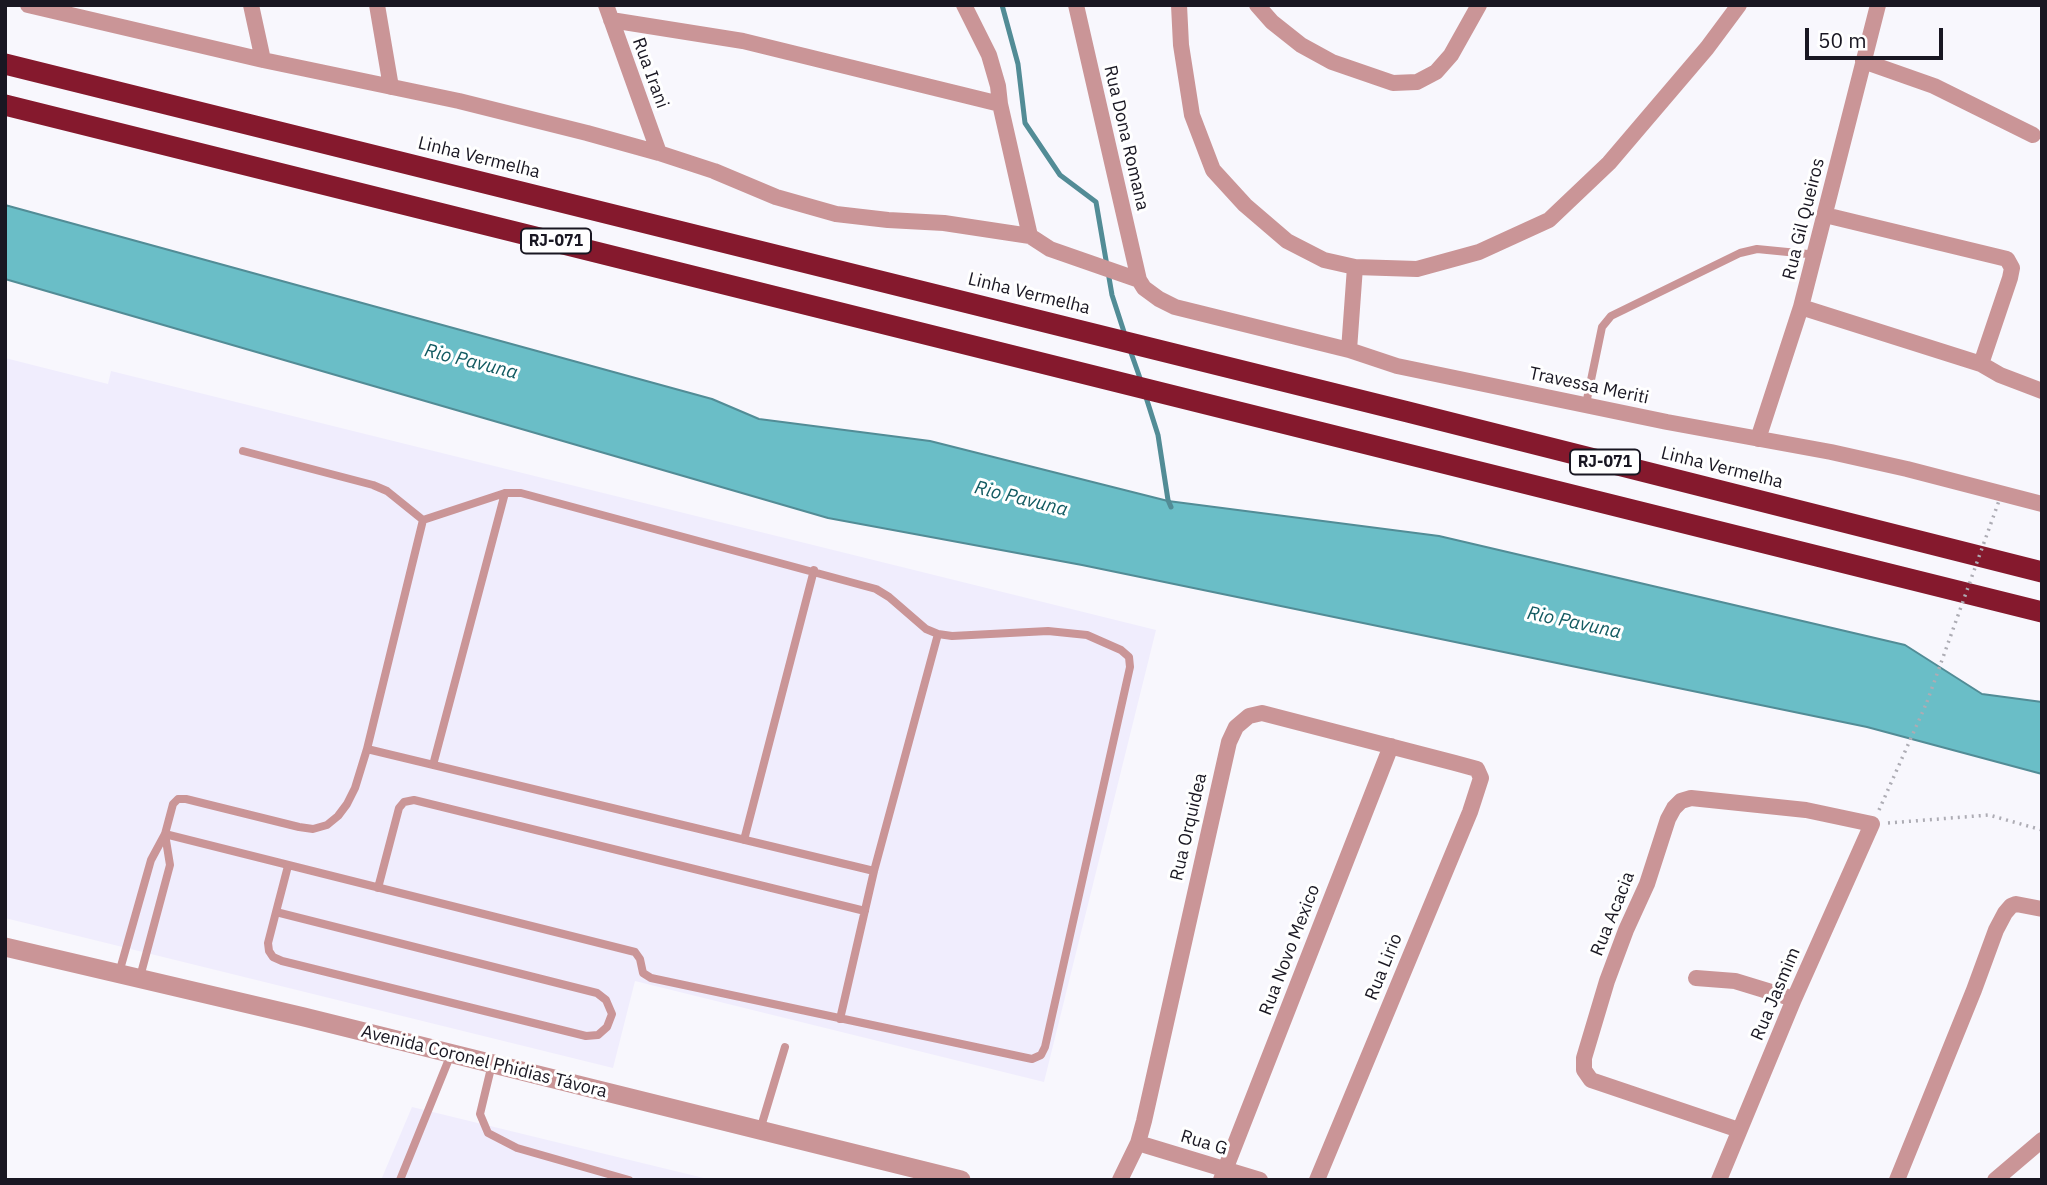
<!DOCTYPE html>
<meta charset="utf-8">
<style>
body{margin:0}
#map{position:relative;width:2047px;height:1185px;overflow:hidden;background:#f8f7fd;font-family:"IBM Plex Sans",sans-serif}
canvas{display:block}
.frame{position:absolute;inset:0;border:7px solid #191722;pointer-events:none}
.scale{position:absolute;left:1805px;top:28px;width:138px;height:32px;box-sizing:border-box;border:4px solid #191722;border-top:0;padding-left:9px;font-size:21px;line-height:24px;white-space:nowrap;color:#191722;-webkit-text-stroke:5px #fff;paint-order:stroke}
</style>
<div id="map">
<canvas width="2047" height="1185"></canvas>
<div class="frame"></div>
<div class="scale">50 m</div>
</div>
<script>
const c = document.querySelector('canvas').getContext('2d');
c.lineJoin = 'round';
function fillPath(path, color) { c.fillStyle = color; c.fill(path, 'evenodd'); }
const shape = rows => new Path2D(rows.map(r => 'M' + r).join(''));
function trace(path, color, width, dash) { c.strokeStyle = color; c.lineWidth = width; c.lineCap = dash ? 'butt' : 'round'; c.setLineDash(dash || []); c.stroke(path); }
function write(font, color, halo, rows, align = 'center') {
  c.font = font + ' "IBM Plex Sans",sans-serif'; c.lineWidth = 6; c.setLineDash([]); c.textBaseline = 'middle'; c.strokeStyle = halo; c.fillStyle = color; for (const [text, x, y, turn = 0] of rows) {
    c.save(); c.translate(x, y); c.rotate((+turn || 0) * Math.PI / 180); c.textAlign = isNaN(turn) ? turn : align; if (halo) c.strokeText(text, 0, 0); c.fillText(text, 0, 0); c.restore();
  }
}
fillPath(shape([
 [5,358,108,384,111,371,1156,630,1044,1082,635,981,613,1068,5,918],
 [412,1107,712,1180,381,1180]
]), '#f0edfd');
const water = shape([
 [5,205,712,399,759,419,930,441,1168,501,1439,536,1905,645,1982,694,2042,702,2042,774,1867,727,1082,565,828,518,5,279,5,205]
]);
fillPath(water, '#6abec7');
trace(water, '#528c96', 2);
trace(shape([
 [1002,5,1018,64,1025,123,1060,175,1096,202,1112,295,1125,335],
 [1129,347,1141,381],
 [1145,394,1158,435,1168,500,1171,507]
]), '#528c96', 5);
trace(shape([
 [1879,810,1927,702],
 [1888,823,1989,815,2042,830]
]), '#adacb4', 3.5, [2, 5]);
trace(shape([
 [1586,404,1602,327,1611,316,1740,253,1757,249,1808,254],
 [367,749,874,871],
 [433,765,505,493],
 [165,834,635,952,640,959,643,973,651,978,1032,1059,1041,1055,1045,1047,1130,667,1129,657,1121,650,1087,635,1048,631,952,636,938,634,926,629,889,597,876,589,521,493,505,493,423,520,387,491,373,485,243,451],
 [744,840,814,570],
 [378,888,399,808,404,802,414,800,865,911],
 [276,912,597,993,606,1000,612,1014,607,1027,598,1035,586,1036,282,961,273,957,269,951,268,943,276,912,288,866],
 [119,973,151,860,165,834,173,804,178,799,186,799,299,827,313,829,327,825,338,816,347,804,355,788,367,749,423,520],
 [140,977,170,865,165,834],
 [840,1019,874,871,938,634],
 [492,1064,480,1114,488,1133,517,1148,629,1180],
 [760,1130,785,1047],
 [400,1180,451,1054]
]), '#ca9597', 8);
trace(shape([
 [28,5,263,60,459,101,587,133,659,153,714,171,776,197,836,214,888,220,944,223,1030,236,1050,249,1139,280],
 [251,5,263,60],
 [377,5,391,87],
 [606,5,659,153],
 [964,5,989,55,998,86,1000,104,1030,236],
 [1076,5,1139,280,1144,288,1159,299,1175,307,1349,350,1397,366,1667,422,1831,452,1907,469,2042,504],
 [1179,5,1181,45,1192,115,1213,170,1245,205,1287,241,1324,260,1355,267,1417,269,1479,252,1549,220,1609,163,1707,48,1739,5],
 [1257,5,1272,22,1301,45,1332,62,1393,83,1417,82,1436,72,1451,55,1479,5],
 [611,20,743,41,1000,104],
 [1863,61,1934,86,2033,135],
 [1825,215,2007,259,2012,268,2010,278,1981,364],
 [1801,307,1981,364,2000,375,2042,391],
 [1349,350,1355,267],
 [1758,439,1801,307,1878,5],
 [1696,978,1735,981,1794,999],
 [1138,1143,1260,1180],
 [1120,1180,1138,1143,1144,1121,1229,742,1236,727,1249,716,1262,713,1455,763,1477,769,1481,778,1470,812,1317,1180],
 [1221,1180,1391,746],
 [1719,1180,1794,999,1872,824,1806,810,1691,798,1681,801,1674,808,1668,819,1647,884,1626,930,1607,981,1584,1058,1584,1070,1591,1080,1739,1130],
 [1897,1180,1974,990,1996,930,2005,913,2011,906,2016,904,2042,909],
 [1995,1180,2042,1140]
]), '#ca9597', 16);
trace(shape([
 [5,947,304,1017,961,1180]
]), '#ca9597', 19);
trace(shape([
 [5,64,1408,412,2042,572],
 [5,105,2042,612]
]), '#85192d', 21);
trace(shape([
 [1927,702,2000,498]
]), '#adacb4', 3.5, [2, 5]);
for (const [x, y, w] of [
 [556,241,70],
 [1605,462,70]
]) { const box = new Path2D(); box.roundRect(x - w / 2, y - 12.5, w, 25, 5); c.fillStyle = '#fff'; c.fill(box); trace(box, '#191722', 2); }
write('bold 16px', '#191722', null, [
 ["RJ-071",556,241],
 ["RJ-071",1605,462]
]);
write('18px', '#191722', '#fff', [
 ["Rua Irani",650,73,70],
 ["Rua Dona Romana",1126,138,77],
 ["Linha Vermelha",479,158,14],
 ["Rua Gil Queiros",1804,219,-76],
 ["Linha Vermelha",1029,294,14],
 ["Travessa Meriti",1589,386,12],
 ["Linha Vermelha",1722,468,14],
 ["Rua Orquidea",1189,827,-77],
 ["Rua Acacia",1613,914,-68],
 ["Rua Novo Mexico",1290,950,-69],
 ["Rua Lirio",1384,967,-68],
 ["Rua Jasmim",1776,994,-67],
 ["Avenida Coronel Phidias Távora",484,1062,14],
 ["Rua G",1204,1143,17]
]);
write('italic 19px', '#125a61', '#fff', [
 ["Rio Pavuna",471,362,14],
 ["Rio Pavuna",1021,499,14],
 ["Rio Pavuna",1574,623,12]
]);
</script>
